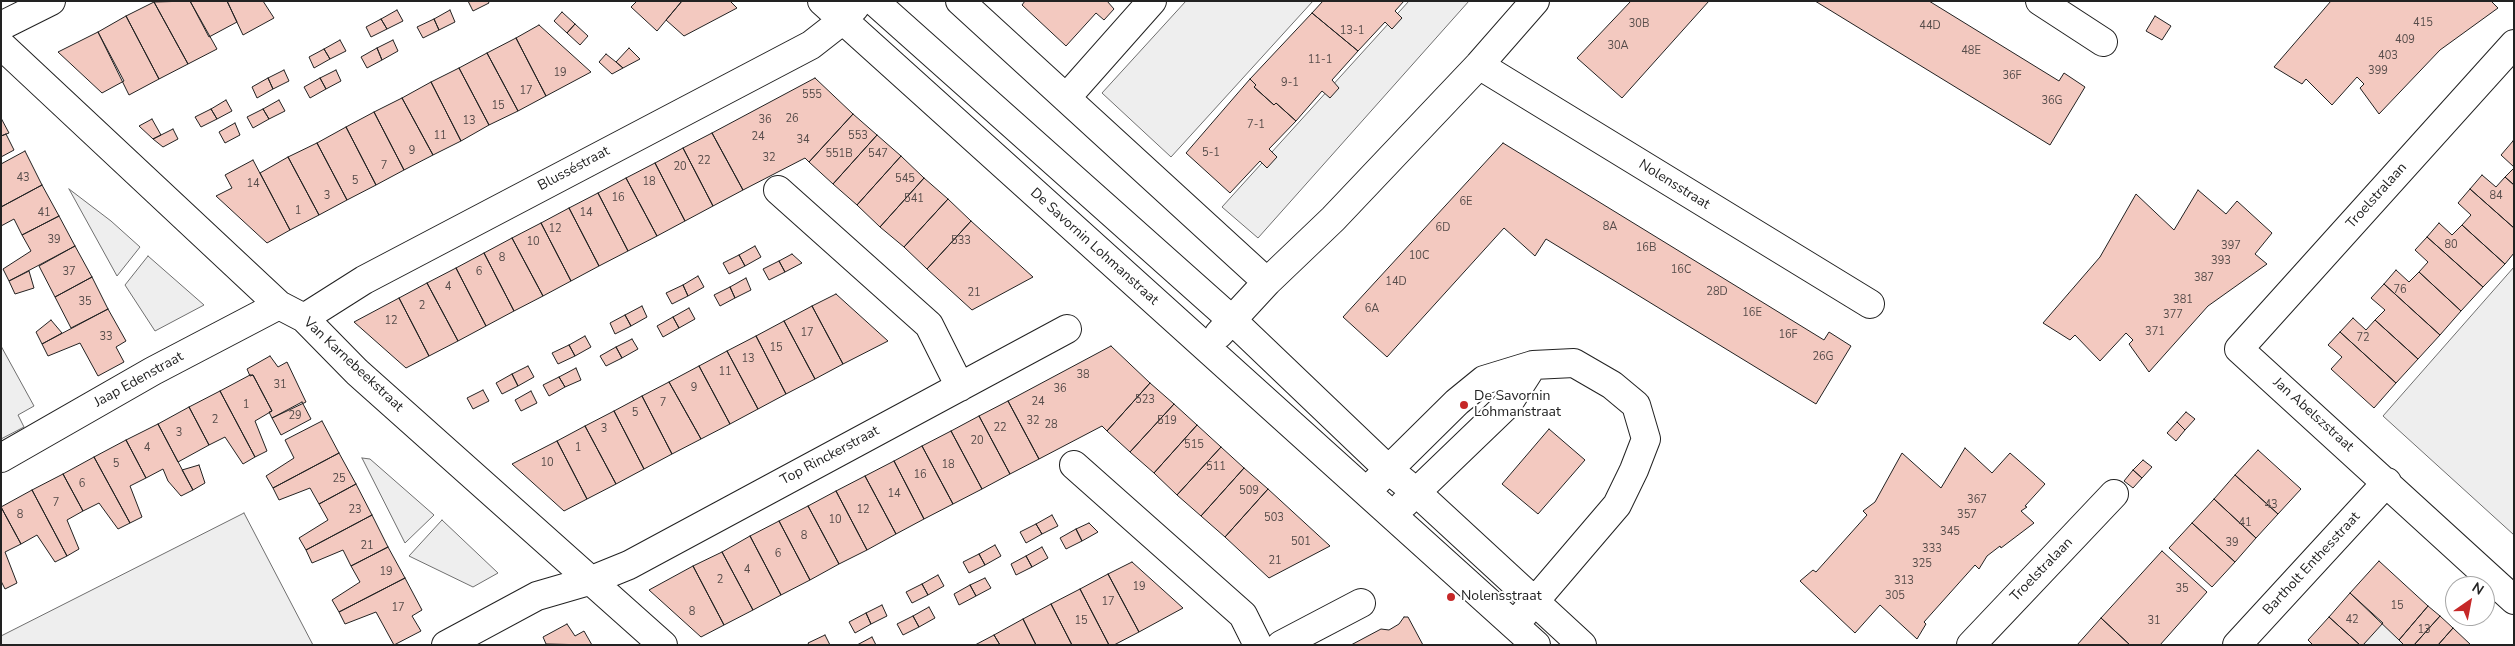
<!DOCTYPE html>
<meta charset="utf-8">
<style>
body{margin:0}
#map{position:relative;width:2515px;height:646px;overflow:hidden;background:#fff;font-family:"Nunito Sans",sans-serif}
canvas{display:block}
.frame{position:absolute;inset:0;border:2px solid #222;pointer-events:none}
.north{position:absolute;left:2445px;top:576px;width:50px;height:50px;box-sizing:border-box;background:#fff;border:1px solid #a7a7a7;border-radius:50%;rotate:33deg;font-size:14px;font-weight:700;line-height:20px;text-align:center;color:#222}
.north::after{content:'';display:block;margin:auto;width:18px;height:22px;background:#c62828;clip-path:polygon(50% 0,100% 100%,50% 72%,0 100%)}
</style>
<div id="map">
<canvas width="2515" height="646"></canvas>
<div class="frame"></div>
<div class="north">N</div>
</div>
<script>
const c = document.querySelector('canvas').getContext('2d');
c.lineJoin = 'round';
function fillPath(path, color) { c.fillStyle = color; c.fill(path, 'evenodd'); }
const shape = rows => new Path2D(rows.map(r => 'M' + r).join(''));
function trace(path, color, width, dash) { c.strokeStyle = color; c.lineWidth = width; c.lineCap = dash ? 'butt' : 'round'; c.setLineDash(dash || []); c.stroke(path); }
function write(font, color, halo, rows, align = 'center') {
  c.font = font + ' "Nunito Sans",sans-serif'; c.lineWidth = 4; c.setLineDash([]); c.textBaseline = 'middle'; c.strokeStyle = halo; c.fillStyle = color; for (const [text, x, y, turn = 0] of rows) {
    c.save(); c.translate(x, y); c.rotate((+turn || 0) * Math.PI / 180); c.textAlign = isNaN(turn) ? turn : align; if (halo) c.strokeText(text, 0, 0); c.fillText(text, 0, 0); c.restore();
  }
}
const green = shape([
 [1186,1,1313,1,1171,157,1102,93,1186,1],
 [1409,1,1469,1,1258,238,1222,207,1409,1],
 [69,189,111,221,140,247,117,276,69,189],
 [148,256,204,305,155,331,125,285,148,256],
 [2514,267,2514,535,2383,416,2514,267],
 [1,346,34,406,18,415,24,427,1,439,1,346],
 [362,458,370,459,434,515,405,543,362,458],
 [244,513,313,645,1,645,1,636,244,513],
 [442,520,498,573,473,587,409,556,442,520],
 [2387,613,2421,645,2358,645,2387,613]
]);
fillPath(green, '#eee');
trace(green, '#6f6f6f', 1);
const building = shape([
 [190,1,227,1,237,22,209,37,190,1],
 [190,1,217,49,188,64,154,2,190,1],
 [227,1,263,1,274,18,243,35,227,1],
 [468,1,488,1,489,3,473,11,468,1],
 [637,1,682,1,657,31,631,7,637,1],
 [682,1,730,1,737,8,684,36,666,20,682,1],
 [1025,1,1107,1,1114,9,1104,20,1096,13,1066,46,1022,5,1025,1],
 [1323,1,1404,1,1395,11,1402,18,1392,29,1385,22,1358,51,1312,13,1323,1],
 [1631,1,1709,1,1622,98,1577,58,1631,1],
 [1815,1,1929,1,2059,81,2064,73,2085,87,2050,145,1815,1],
 [2331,1,2491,1,2498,8,2440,50,2379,114,2360,88,2364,84,2357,77,2332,105,2306,79,2302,84,2274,67,2331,1],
 [154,2,188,64,159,79,126,16,154,2],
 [397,10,403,21,387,29,381,19,397,10],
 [450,10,455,22,439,30,434,19,450,10],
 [562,12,575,24,567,33,554,21,562,12],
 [1312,13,1358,51,1332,80,1339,88,1330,98,1322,91,1296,121,1276,103,1274,105,1254,87,1256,85,1250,79,1312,13],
 [126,16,159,79,129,95,98,32,126,16],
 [2155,16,2171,26,2162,40,2146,31,2155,16],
 [381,19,387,29,371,37,366,27,381,19],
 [434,19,439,30,423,38,417,27,434,19],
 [575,24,588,36,580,45,567,33,575,24],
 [539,25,591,72,546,96,516,38,539,25],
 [98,32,124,81,102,93,58,52,98,32],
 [516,38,546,96,518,111,487,53,516,38],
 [340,40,346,51,330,59,324,49,340,40],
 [393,40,398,51,382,60,377,48,393,40],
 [377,48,382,60,367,68,361,57,377,48],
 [629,48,640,59,623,68,616,62,629,48],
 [324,49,330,59,314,68,309,57,324,49],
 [487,53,518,111,489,125,459,68,487,53],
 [606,54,616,62,623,68,612,74,599,62,606,54],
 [459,68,489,125,461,141,431,82,459,68],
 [284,70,289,81,273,89,268,78,284,70],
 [336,70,341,81,326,89,320,78,336,70],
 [268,78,273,89,257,98,252,87,268,78],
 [320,78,326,89,310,98,304,87,320,78],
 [815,78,853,114,809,162,805,158,743,190,712,133,815,78],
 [1250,79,1256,85,1254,87,1274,105,1276,103,1296,121,1269,149,1277,157,1267,168,1260,161,1230,193,1186,153,1250,79],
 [431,82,461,141,433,155,402,98,431,82],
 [402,98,433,155,404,170,374,112,402,98],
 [226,100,232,111,217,119,211,109,226,100],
 [279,100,285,111,269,119,263,109,279,100],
 [211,109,217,119,201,127,195,117,211,109],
 [263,109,269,119,253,128,247,117,263,109],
 [374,112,404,170,376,185,346,127,374,112],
 [853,114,877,135,833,184,809,162,853,114],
 [1,118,9,133,1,136,1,118],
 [152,119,161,135,153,139,139,126,152,119],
 [235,123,240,135,225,143,219,132,235,123],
 [346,127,376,185,347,200,317,143,346,127],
 [173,129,178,139,163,147,153,139,173,129],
 [712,133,743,190,713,206,683,148,712,133],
 [6,134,14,150,1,157,1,136,6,134],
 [877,135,901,156,857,205,833,184,877,135],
 [2513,141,2514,142,2514,167,2501,155,2513,141],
 [317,143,347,200,319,215,288,157,317,143],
 [1503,143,1824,340,1829,332,1851,346,1816,404,1546,239,1535,256,1504,228,1387,357,1343,317,1503,143],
 [683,148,713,206,685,221,655,163,683,148],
 [25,151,42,185,1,207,1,164,25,151],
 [901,156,924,178,880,227,857,205,901,156],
 [288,157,319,215,290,230,260,173,288,157],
 [253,160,290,230,267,243,216,196,232,188,225,175,253,160],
 [655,163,685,221,657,236,626,178,655,163],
 [2514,168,2514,185,2505,177,2514,168],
 [2482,175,2496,187,2505,177,2514,185,2514,228,2470,189,2482,175],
 [626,178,657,236,628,251,598,193,626,178],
 [924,178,948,199,904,247,880,227,924,178],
 [42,185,59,216,22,235,14,219,1,226,1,207,42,185],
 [2470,189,2514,228,2514,253,2505,264,2462,225,2471,215,2458,203,2470,189],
 [2198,190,2226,214,2237,201,2272,233,2255,254,2267,264,2208,306,2149,372,2129,344,2133,340,2126,333,2100,361,2075,335,2070,340,2043,323,2100,257,2136,194,2174,230,2198,190],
 [598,193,628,251,599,266,569,208,598,193],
 [948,199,971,221,927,269,904,247,948,199],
 [569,208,599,266,571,281,541,223,569,208],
 [59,216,75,246,9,281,3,269,31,251,22,235,59,216],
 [971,221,1033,277,972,310,927,269,971,221],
 [541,223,571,281,543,296,512,238,541,223],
 [2439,223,2452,235,2462,225,2505,264,2483,287,2427,237,2439,223],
 [2427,237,2483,287,2461,311,2419,272,2428,262,2415,250,2427,237],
 [512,238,543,296,514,311,484,253,512,238],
 [75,246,92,277,55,297,39,266,75,246],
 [755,246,761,257,745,266,739,255,755,246],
 [484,253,514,311,486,326,456,268,484,253],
 [792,254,802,263,785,272,779,261,792,254],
 [739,255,745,266,729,274,723,263,739,255],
 [779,261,785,272,769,280,763,269,779,261],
 [456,268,486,326,458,341,427,283,456,268],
 [2396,270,2409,282,2419,272,2461,311,2440,335,2384,284,2396,270],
 [29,271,34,288,15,294,9,281,29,271],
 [698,276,704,287,688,296,683,285,698,276],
 [92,277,108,309,71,328,55,297,92,277],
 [746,278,751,290,735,298,730,287,746,278],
 [427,283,458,341,429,356,399,298,427,283],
 [2384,284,2440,335,2418,359,2375,320,2385,310,2371,298,2384,284],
 [683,285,688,296,672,304,666,293,683,285],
 [730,287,735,298,720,306,714,295,730,287],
 [836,294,888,341,843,364,812,306,836,294],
 [399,298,429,356,406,368,354,322,399,298],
 [642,306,647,317,631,326,625,315,642,306],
 [812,306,843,364,815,379,784,321,812,306],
 [689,308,695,319,679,328,673,317,689,308],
 [108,309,126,341,116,347,124,362,98,376,80,343,48,356,42,344,108,309],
 [625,315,631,326,615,334,610,323,625,315],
 [673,317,679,328,663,337,657,326,673,317],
 [2353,318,2366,330,2375,320,2418,359,2396,383,2340,332,2353,318],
 [51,320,62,333,42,344,36,332,51,320],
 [784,321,815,379,786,394,756,336,784,321],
 [2340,332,2396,383,2374,408,2331,369,2342,357,2328,345,2340,332],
 [585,336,591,347,575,356,569,345,585,336],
 [756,336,786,394,758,409,727,351,756,336],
 [632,339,638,349,622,358,616,347,632,339],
 [569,345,575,356,558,364,552,353,569,345],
 [1111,346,1150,383,1107,431,1102,426,1039,459,1008,401,1111,346],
 [616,347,622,358,606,366,600,356,616,347],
 [727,351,758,409,730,424,699,366,727,351],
 [270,356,278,367,287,362,306,402,272,418,269,412,272,411,253,375,250,376,247,369,270,356],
 [528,366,534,377,518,386,512,374,528,366],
 [699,366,730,424,701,439,669,382,699,366],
 [576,368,581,380,565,387,559,377,576,368],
 [512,374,518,386,502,394,496,383,512,374],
 [250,375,253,375,272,411,255,421,267,451,255,457,220,391,250,375],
 [559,377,565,387,549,396,543,385,559,377],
 [669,382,701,439,672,454,642,396,669,382],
 [1150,383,1174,404,1130,452,1107,431,1150,383],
 [483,390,489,401,473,409,467,398,483,390],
 [220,391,255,457,243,464,225,437,209,445,189,407,220,391],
 [531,391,537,403,521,411,515,400,531,391],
 [642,396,672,454,644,469,614,411,642,396],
 [1008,401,1039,459,1010,474,979,416,1008,401],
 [302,402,311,419,281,435,272,418,302,402],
 [1174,404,1197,425,1154,473,1130,452,1174,404],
 [189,407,209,445,178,462,158,424,189,407],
 [614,411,644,469,616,484,585,426,614,411],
 [2186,412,2195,419,2185,430,2177,422,2186,412],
 [979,416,1010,474,982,489,951,431,979,416],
 [322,421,339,453,273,488,266,476,294,458,285,440,322,421],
 [2177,422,2185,430,2176,441,2167,433,2177,422],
 [158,424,193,490,181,496,168,481,163,469,146,478,126,440,158,424],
 [1197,425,1221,447,1177,495,1154,473,1197,425],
 [585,426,616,484,587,499,557,441,585,426],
 [1549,429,1585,460,1538,514,1502,484,1549,429],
 [951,431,982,489,953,504,922,446,951,431],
 [126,440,146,478,130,486,142,517,130,523,94,457,126,440],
 [557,441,587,499,564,511,512,464,557,441],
 [922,446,953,504,924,519,894,461,922,446],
 [1221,447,1244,468,1201,516,1177,495,1221,447],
 [1965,448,1992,473,2010,453,2045,484,2025,506,2027,507,2021,511,2034,523,2001,548,2000,546,1987,556,1979,569,1975,565,1924,622,1926,624,1917,639,1880,605,1855,633,1800,581,1813,570,1816,572,1867,515,1863,511,1875,502,1902,453,1941,488,1965,448],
 [2258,450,2301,489,2278,514,2235,475,2258,450],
 [339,453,356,484,319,504,310,488,279,500,273,488,339,453],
 [94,457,130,523,118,529,99,503,83,511,63,474,94,457],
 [2143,460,2152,467,2142,478,2133,470,2143,460],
 [894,461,924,519,896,534,865,476,894,461],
 [199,465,205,483,193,490,182,470,199,465],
 [1244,468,1268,489,1225,537,1201,516,1244,468],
 [2133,470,2142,478,2133,488,2124,481,2133,470],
 [63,474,83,511,67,520,79,549,67,556,32,490,63,474],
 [2235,475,2278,514,2256,538,2214,499,2235,475],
 [865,476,896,534,867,550,836,491,865,476],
 [356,484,372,515,306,550,299,538,328,520,319,504,356,484],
 [1268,489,1330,546,1269,578,1225,537,1268,489],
 [32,490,67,556,55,562,37,535,21,544,1,507,32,490],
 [836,491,867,550,839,564,808,506,836,491],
 [2214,499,2256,538,2235,562,2192,523,2214,499],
 [808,506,839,564,810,580,779,521,808,506],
 [1,507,21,544,5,552,17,583,5,589,1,581,1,507],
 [372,515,388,547,351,566,343,550,312,563,306,550,372,515],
 [1052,515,1058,526,1042,534,1036,524,1052,515],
 [779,521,810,580,781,595,750,536,779,521],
 [1089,523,1098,532,1082,541,1076,529,1089,523],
 [2192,523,2235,562,2212,587,2169,548,2192,523],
 [1036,524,1042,534,1026,543,1020,532,1036,524],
 [1076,529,1082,541,1066,549,1060,538,1076,529],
 [750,536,781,595,753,610,722,552,750,536],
 [995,545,1001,556,985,565,979,554,995,545],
 [388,547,405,578,339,612,332,600,360,582,351,566,388,547],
 [1042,547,1048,558,1032,567,1026,556,1042,547],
 [2162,551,2207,592,2160,645,2130,645,2101,618,2162,551],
 [722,552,753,610,724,625,693,566,722,552],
 [979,554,985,565,969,573,963,562,979,554],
 [1026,556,1032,567,1016,575,1011,564,1026,556],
 [2379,561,2428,606,2399,640,2350,593,2379,561],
 [1132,562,1183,608,1139,632,1108,574,1132,562],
 [693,566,724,625,701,637,649,590,693,566],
 [1108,574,1139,632,1114,645,1109,645,1080,589,1108,574],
 [938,575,944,586,928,595,922,584,938,575],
 [405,578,422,610,412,616,421,631,394,645,376,612,345,624,339,612,405,578],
 [985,578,991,588,976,596,970,585,985,578],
 [922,584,928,595,912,603,906,592,922,584],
 [970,585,976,596,959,605,954,594,970,585],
 [1080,589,1109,645,1072,645,1051,604,1080,589],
 [2350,593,2383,623,2363,645,2360,645,2329,617,2350,593],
 [1051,604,1072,645,1036,645,1023,619,1051,604],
 [882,605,887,616,871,624,866,613,882,605],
 [2428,606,2440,616,2414,645,2404,645,2399,640,2428,606],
 [929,607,935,618,919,627,913,616,929,607],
 [866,613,871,624,855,633,849,622,866,613],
 [913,616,919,627,903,635,897,624,913,616],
 [2440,616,2453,628,2438,645,2414,645,2440,616],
 [1404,617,1408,617,1423,645,1351,645,1381,629,1389,630,1399,624,1404,617],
 [2329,617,2360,645,2313,645,2308,640,2329,617],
 [2101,618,2130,645,2077,645,2101,618],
 [1023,619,1036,645,1000,645,994,635,1023,619],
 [567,624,575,636,584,631,592,645,546,644,543,637,567,624],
 [2453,628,2471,645,2438,645,2453,628],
 [825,635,830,645,809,645,808,643,825,635],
 [994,635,1000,645,975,645,994,635],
 [872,637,876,645,857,645,872,637]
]);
fillPath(building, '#f3c9c0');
trace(building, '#222', 1);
const minor = shape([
 [822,1,1536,645],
 [874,1,1232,320,1389,470,1415,491,1582,645],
 [960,1,1267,282],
 [2040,1,2103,42],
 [1,26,51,1],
 [2514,44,2239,349,2514,600],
 [1,45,279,305,304,318,357,372,663,645],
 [1479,65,1870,304],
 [1066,98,1152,1],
 [778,190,929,325,960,387],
 [304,318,364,280,811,45,843,20,855,7],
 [1219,334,1267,282,1333,219,1479,65,1535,1],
 [1,458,153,371,279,305],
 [1074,465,1243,615,1258,645],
 [1375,483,1457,402,1484,380,1533,365,1574,363,1612,385,1636,405,1646,439,1634,470,1617,505,1523,615],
 [1404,504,1508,404,1533,365],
 [446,645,537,596,592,580,629,565,1067,329],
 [1281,645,1361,603],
 [1971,645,2114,494],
 [2237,645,2387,482]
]);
trace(minor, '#222', 30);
trace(minor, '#fff', 28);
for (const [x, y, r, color] of [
 [1464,405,5,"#c62828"],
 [1451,597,5,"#c62828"]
]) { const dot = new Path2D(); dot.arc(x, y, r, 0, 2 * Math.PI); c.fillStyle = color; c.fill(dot); trace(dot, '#fff', 2); }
write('11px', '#564c4a', null, [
 ["415",2423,23],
 ["30B",1639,24],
 ["44D",1930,26],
 ["13-1",1352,31],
 ["409",2405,40],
 ["30A",1618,46],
 ["48E",1971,51],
 ["403",2388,56],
 ["11-1",1320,60],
 ["399",2378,71],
 ["19",560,73],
 ["36F",2012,76],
 ["9-1",1290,83],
 ["17",526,91],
 ["555",812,95],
 ["36G",2052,101],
 ["15",498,106],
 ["26",792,119],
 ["36",765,120],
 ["13",469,121],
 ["7-1",1256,125],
 ["11",440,136],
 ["553",858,136],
 ["24",758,137],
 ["34",803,140],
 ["9",412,151],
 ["5-1",1211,153],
 ["551B",839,154],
 ["547",878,154],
 ["32",769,158],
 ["22",704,161],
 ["7",384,166],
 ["20",680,167],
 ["43",23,178],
 ["545",905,179],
 ["5",355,181],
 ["18",649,182],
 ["14",253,184],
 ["3",327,196],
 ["84",2496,196],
 ["16",618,198],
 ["541",914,199],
 ["6E",1466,202],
 ["1",298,211],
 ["41",44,213],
 ["14",586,213],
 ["8A",1610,227],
 ["6D",1443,228],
 ["12",555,229],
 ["39",54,240],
 ["533",961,241],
 ["10",533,242],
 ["80",2451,245],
 ["397",2231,246],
 ["16B",1646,248],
 ["10C",1419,256],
 ["8",502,258],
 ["393",2221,261],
 ["16C",1681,270],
 ["37",69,272],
 ["6",479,272],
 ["387",2204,278],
 ["14D",1396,282],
 ["4",448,287],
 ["76",2400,290],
 ["28D",1717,292],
 ["21",974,293],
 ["381",2183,300],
 ["35",85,302],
 ["2",422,306],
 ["6A",1372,309],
 ["16E",1752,313],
 ["377",2173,315],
 ["12",391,321],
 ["371",2155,332],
 ["17",807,333],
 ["16F",1788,335],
 ["33",106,337],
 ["72",2363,338],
 ["15",776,348],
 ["26G",1823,357],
 ["13",748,359],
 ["11",725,372],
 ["38",1083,375],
 ["31",280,385],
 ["9",694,388],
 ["36",1060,389],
 ["523",1145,400],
 ["24",1038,402],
 ["7",663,403],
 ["1",246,405],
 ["5",635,413],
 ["29",295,416],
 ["2",215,420],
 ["32",1033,421],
 ["519",1167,421],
 ["28",1051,425],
 ["22",1000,428],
 ["3",604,429],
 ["3",179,433],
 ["20",977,441],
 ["515",1194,445],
 ["4",147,448],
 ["1",578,448],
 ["10",547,463],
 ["5",116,464],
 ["18",948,465],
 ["511",1216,467],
 ["16",920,475],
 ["25",339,479],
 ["6",82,484],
 ["509",1249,491],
 ["14",894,494],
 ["367",1977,500],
 ["7",56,503],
 ["43",2271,505],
 ["23",355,510],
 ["12",863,510],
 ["8",20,515],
 ["357",1967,515],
 ["503",1274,518],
 ["10",835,520],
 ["41",2245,523],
 ["345",1950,532],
 ["8",804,536],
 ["501",1301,542],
 ["39",2232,543],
 ["21",367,546],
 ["333",1932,549],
 ["6",778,554],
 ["21",1275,561],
 ["325",1922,564],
 ["4",747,570],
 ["19",386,572],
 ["2",720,580],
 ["313",1904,581],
 ["19",1139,587],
 ["35",2182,589],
 ["305",1895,596],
 ["17",1108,602],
 ["15",2397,606],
 ["17",398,608],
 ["8",692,612],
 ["42",2352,620],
 ["15",1081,621],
 ["31",2154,621],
 ["13",2424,630]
]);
write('14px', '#222', '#fff', [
 ["Blusséstraat",574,169,-28],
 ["Nolensstraat",1674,185,32],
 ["Troelstralaan",2377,196,-48],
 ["De Savornin Lohmanstraat",1094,247,42],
 ["Van Karnebeekstraat",353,365,43],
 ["Jaap Edenstraat",139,380,-29],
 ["Jan Abelszstraat",2313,415,42],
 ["Top Rinckerstraat",830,456,-28],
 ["Bartholt Enthesstraat",2312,564,-47],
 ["Troelstralaan",2042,570,-46]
]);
write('14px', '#222', '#fff', [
 ["De Savornin",1474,397],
 ["Lohmanstraat",1474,413],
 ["Nolensstraat",1461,597]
], 'left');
</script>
